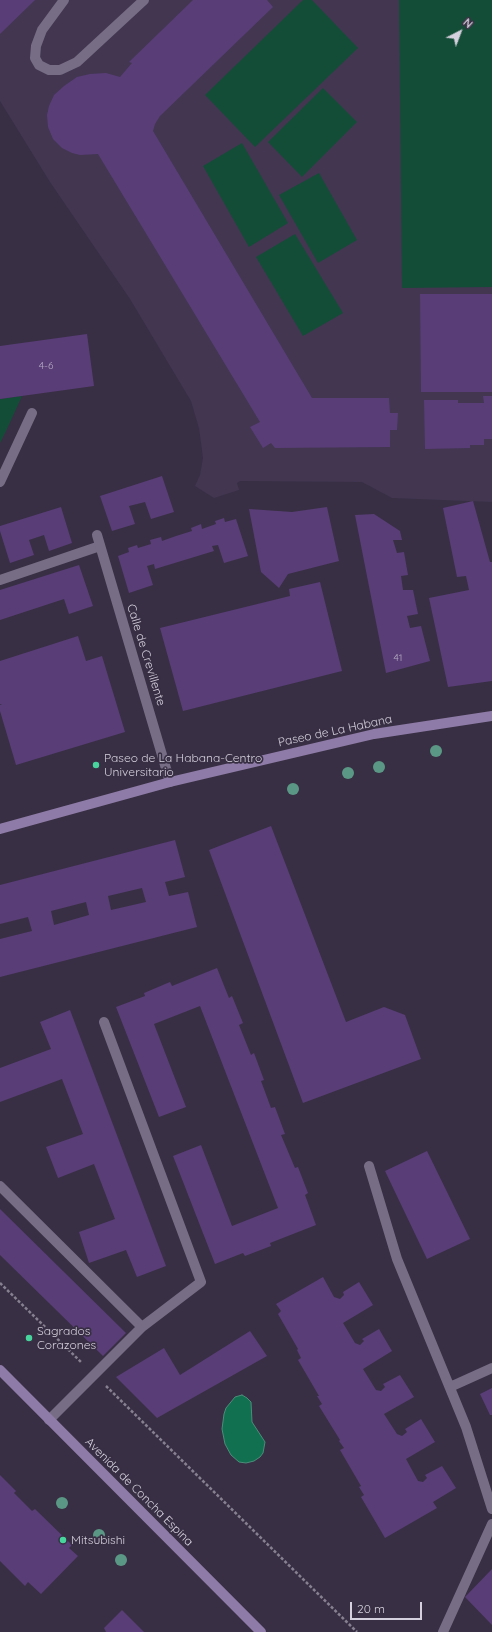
<!DOCTYPE html>
<style>
body{margin:0}
#map{position:relative;width:492px;height:1632px;overflow:hidden;background:#382f44;font-family:Quicksand,sans-serif}
canvas{display:block}
.north{position:absolute;left:440px;top:12px;width:40px;height:40px;-webkit-text-stroke:3px #382f44;paint-order:stroke;rotate:42deg;font-size:11px;font-weight:700;line-height:16px;text-align:center;color:#d5d0dd}
.north::after{content:'';display:block;margin:auto;width:14px;height:18px;background:#d5d0dd;clip-path:polygon(50% 0,100% 100%,50% 72%,0 100%)}
.scale{position:absolute;left:350px;top:1602px;width:72px;height:18px;box-sizing:border-box;border:2px solid #d5d0dd;border-top:0;padding-left:5px;font-size:12px;line-height:14px;white-space:nowrap;color:#d5d0dd;-webkit-text-stroke:3px #382f44;paint-order:stroke}
</style>
<div id="map">
<canvas width="492" height="1632"></canvas>
<div class="north">N</div>
<div class="scale">20 m</div>
</div>
<script>
const c = document.querySelector('canvas').getContext('2d');
c.lineJoin = 'round';
function fillPath(path, color) { c.fillStyle = color; c.fill(path, 'evenodd'); }
const shape = rows => new Path2D(rows.map(r => 'M' + r).join(''));
function trace(path, color, width, dash) { c.strokeStyle = color; c.lineWidth = width; c.lineCap = dash ? 'butt' : 'round'; c.setLineDash(dash || []); c.stroke(path); }
function write(font, color, halo, rows, align = 'center') {
  c.font = font + ' Quicksand,sans-serif'; c.lineWidth = 3.5; c.setLineDash([]); c.textBaseline = 'middle'; c.strokeStyle = halo; c.fillStyle = color; for (const [text, x, y, turn = 0] of rows) {
    c.save(); c.translate(x, y); c.rotate((+turn || 0) * Math.PI / 180); c.textAlign = isNaN(turn) ? turn : align; if (halo) c.strokeText(text, 0, 0); c.fillText(text, 0, 0); c.restore();
  }
}
fillPath(shape([
 [0,0,492,0,492,502,392,498,362,482,240,481,237,483,239,490,214,498,195,486,200,475,203,458,199,428,191,401,130,299,50,182,0,101]
]), '#423651');
fillPath(shape([
 [303,0,312,0,358,48,255,147,205,95],
 [399,0,492,0,492,287,402,288],
 [323,88,357,122,302,177,268,142],
 [242,143,288,223,249,247,203,166],
 [319,173,357,240,318,263,279,195],
 [295,234,343,313,303,336,256,257],
 [22,396,7,429,0,443,0,399]
]), '#144d37');
const water = shape([
 [242,1395,247,1398,251,1402,252,1422,265,1442,263,1453,260,1457,254,1461,246,1463,239,1462,231,1455,225,1444,222,1429,224,1414,226,1408,235,1397,242,1395]
]);
fillPath(water, '#11704f');
trace(water, '#4c8d7a', 1);
fillPath(shape([
 [0,0,35,0,0,34],
 [193,0,267,0,273,7,160,116,155,124,153,131,312,398,389,398,390,413,398,413,397,430,390,430,390,447,275,448,271,443,263,448,250,427,260,422,98,154,80,155,72,153,62,148,53,139,48,127,47,115,49,106,54,95,64,86,77,77,90,74,106,73,120,77,132,63,129,62],
 [420,294,492,294,492,392,421,392],
 [87,334,94,386,0,399,0,346],
 [483,396,492,396,492,439,484,439,484,445,470,445,470,448,425,449,424,400,458,400,458,403,484,403],
 [162,476,174,512,151,519,145,502,129,506,135,524,112,531,100,496],
 [473,501,490,562,492,562,492,681,448,687,429,598,469,590,466,576,457,577,443,508],
 [61,507,72,543,49,551,44,535,29,540,34,555,10,563,0,531,0,526],
 [327,507,339,561,288,574,279,588,261,572,249,509,292,512],
 [374,514,400,531,402,540,393,540,397,553,404,552,408,575,401,576,403,590,413,590,418,614,407,616,410,628,421,626,430,661,386,673,355,515],
 [224,518,225,522,236,519,248,556,224,563,218,545,212,546,214,551,155,569,154,564,147,566,153,585,129,593,118,556,129,552,128,548,137,545,138,548,151,544,150,540,161,537,162,541,176,536,192,531,191,528,201,524,202,529,216,524,215,521],
 [79,565,93,606,69,614,64,599,0,620,0,590],
 [320,582,342,671,183,711,160,628,290,596,289,589],
 [78,636,86,661,102,656,125,732,16,765,0,711,0,705,2,704,0,704,0,661],
 [271,826,346,1022,384,1007,405,1015,421,1059,303,1103,209,850],
 [175,840,185,877,165,882,169,896,188,892,197,927,0,977,0,939,32,931,28,917,0,924,0,885],
 [142,888,146,902,111,910,108,896],
 [86,902,89,915,54,925,51,911],
 [217,968,229,998,232,996,243,1023,239,1025,251,1055,254,1053,264,1080,261,1081,271,1108,275,1107,285,1134,281,1135,295,1168,298,1167,308,1193,305,1195,316,1225,270,1243,271,1246,245,1256,243,1253,215,1264,173,1156,201,1145,232,1226,278,1208,200,1006,154,1024,186,1107,159,1117,116,1007,145,996,144,993,170,982,172,986],
 [70,1010,166,1266,137,1277,126,1250,89,1263,79,1232,115,1219,94,1164,58,1178,46,1147,83,1134,62,1079,0,1102,0,1068,51,1049,40,1022],
 [427,1151,470,1239,427,1259,385,1171],
 [0,1209,126,1333,103,1356,0,1255],
 [323,1277,334,1297,340,1299,344,1295,343,1292,359,1282,373,1305,343,1323,355,1343,360,1345,364,1341,362,1339,379,1329,392,1351,363,1369,376,1390,381,1391,385,1387,383,1384,400,1375,414,1397,384,1414,397,1434,402,1436,407,1432,405,1429,421,1419,435,1442,406,1459,418,1481,423,1482,427,1478,425,1475,442,1466,456,1488,433,1502,437,1508,385,1538,361,1497,364,1495,359,1487,361,1486,340,1450,344,1448,339,1441,340,1440,319,1406,322,1404,317,1396,319,1396,298,1360,301,1358,297,1350,298,1349,278,1314,281,1311,276,1304],
 [250,1331,267,1356,157,1418,116,1377,164,1348,180,1375],
 [492,1388,492,1415,490,1415,480,1394],
 [0,1475,16,1491,14,1493,32,1511,35,1509,72,1545,69,1548,78,1556,41,1594,28,1582,25,1586,0,1561],
 [492,1569,492,1625,465,1597],
 [122,1610,144,1632,106,1632,104,1628]
]), '#593d77');
trace(shape([
 [0,1283,82,1363],
 [106,1386,357,1632]
]), '#878091', 2.5, [3, 2]);
trace(shape([
 [64,0,42,30,36,46,35,58,39,65,49,70,60,70,77,62,144,0],
 [0,482,32,413],
 [0,580,100,546],
 [369,1166,397,1259,466,1427,492,1509],
 [0,1186,142,1327],
 [450,1387,492,1368],
 [49,1420,142,1327,201,1282,104,1022],
 [443,1632,492,1524]
]), '#776d85', 10);
trace(shape([
 [97,535,170,782]
]), '#776d85', 10);
trace(shape([
 [0,829,170,782,374,734,492,716],
 [0,1370,261,1632]
]), '#8e7ba7', 10);
c.fillStyle = '#5b9785';
for (const [x, y] of [
 [436,751],
 [379,767],
 [348,773],
 [293,789],
 [62,1503],
 [99,1535],
 [121,1560]
]) { c.beginPath(); c.arc(x, y, 6, 0, 2 * Math.PI); c.fill(); }
for (const [x, y, r, color] of [
 [96,765,4,"#47d49d"],
 [29,1338,4,"#47d49d"],
 [63,1540,4,"#47d49d"]
]) { const dot = new Path2D(); dot.arc(x, y, r, 0, 2 * Math.PI); c.fillStyle = color; c.fill(dot); trace(dot, '#382f44', 1.5); }
write('10px', '#b6abc4', null, [
 ["4-6",46,366],
 ["41",398,658]
]);
write('12px', '#d5d0dd', '#382f44', [
 ["Calle de Crevillente",146,655,73],
 ["Paseo de La Habana",335,731,-12],
 ["Avenida de Concha Espina",139,1492,45]
]);
write('12px', '#d5d0dd', '#382f44', [
 ["Paseo de La Habana-Centro",104,758],
 ["Universitario",104,772],
 ["Sagrados",37,1331],
 ["Corazones",37,1345],
 ["Mitsubishi",71,1540]
], 'left');
</script>
